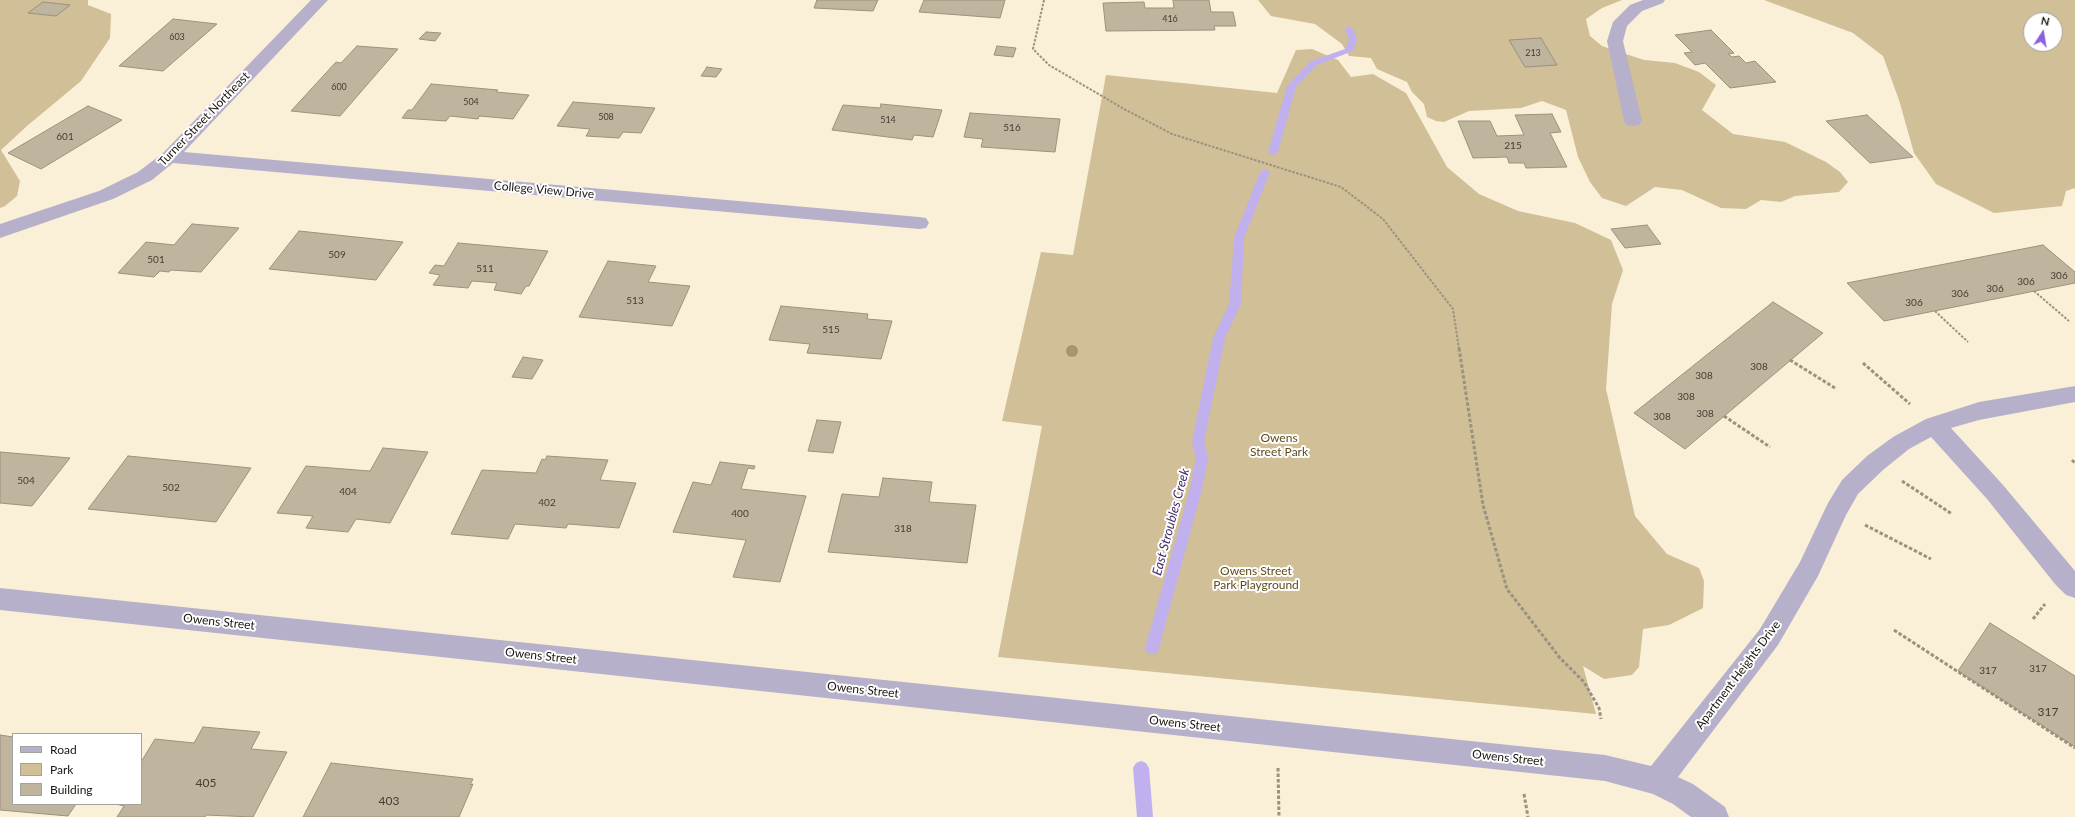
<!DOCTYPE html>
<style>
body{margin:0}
#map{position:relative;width:2075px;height:817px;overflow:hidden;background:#faf0d8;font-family:Lato,sans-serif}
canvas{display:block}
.legend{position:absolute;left:12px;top:733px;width:130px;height:72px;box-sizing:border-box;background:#fff;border:1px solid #a3a29f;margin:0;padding:5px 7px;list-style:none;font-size:12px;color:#1a160e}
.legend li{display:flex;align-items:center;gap:8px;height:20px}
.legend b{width:20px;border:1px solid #a3a29f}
.north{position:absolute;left:2023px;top:12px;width:40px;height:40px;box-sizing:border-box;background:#fff;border:1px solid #a3a29f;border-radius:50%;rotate:12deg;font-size:11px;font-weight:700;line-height:16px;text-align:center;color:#1a160e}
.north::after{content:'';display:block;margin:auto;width:14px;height:18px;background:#8b62dd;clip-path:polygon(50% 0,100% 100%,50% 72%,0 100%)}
</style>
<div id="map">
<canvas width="2075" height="817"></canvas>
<ul class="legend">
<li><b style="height:5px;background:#b6b0cb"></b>Road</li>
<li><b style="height:11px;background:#d0bf97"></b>Park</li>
<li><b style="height:11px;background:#bfb59e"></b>Building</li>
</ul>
<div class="north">N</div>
</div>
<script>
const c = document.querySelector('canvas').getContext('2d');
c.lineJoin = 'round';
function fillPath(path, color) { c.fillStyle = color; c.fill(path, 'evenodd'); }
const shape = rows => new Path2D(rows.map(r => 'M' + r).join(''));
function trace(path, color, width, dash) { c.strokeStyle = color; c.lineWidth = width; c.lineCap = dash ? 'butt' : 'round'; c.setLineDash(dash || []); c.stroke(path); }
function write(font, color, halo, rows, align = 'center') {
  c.font = font + ' Lato,sans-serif'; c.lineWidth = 4; c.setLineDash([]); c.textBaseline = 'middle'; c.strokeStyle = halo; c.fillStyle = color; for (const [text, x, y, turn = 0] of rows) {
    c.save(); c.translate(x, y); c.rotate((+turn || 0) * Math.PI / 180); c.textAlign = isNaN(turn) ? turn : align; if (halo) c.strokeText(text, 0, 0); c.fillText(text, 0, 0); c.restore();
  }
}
fillPath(shape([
 [0,0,88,0,88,5,111,14,110,38,81,81,27,126,1,150,20,181,17,196,5,206,0,208],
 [1258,0,1622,0,1602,8,1586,19,1590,36,1602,46,1644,60,1675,63,1699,72,1716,85,1702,110,1733,134,1785,142,1826,162,1840,172,1848,182,1839,192,1795,196,1781,202,1761,200,1746,209,1721,208,1682,190,1655,187,1626,206,1602,198,1590,182,1578,157,1566,110,1542,101,1521,108,1469,111,1444,122,1436,121,1427,117,1424,104,1412,92,1407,82,1377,69,1371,58,1349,56,1342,44,1315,24,1271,16],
 [1764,0,2075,0,2075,188,2066,191,2062,206,1994,213,1936,184,1914,153,1899,100,1883,56,1853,33],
 [2031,20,2055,20,2055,44,2031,44],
 [1312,49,1338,60,1351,77,1373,74,1406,93,1447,167,1479,194,1518,211,1575,223,1611,240,1623,270,1612,304,1606,389,1635,516,1667,554,1699,568,1704,581,1703,608,1669,625,1643,629,1639,667,1632,675,1604,679,1583,666,1596,714,998,657,1042,426,1002,421,1041,252,1073,255,1106,75,1277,93,1296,50]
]), '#d0bf97');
fillPath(shape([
 [1349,26,1353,29,1357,40,1353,51,1317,65,1296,87,1278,152,1273,155,1270,154,1268,152,1287,86,1311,61,1345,49,1349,40,1345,29,1349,26],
 [1265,169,1270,172,1244,238,1241,304,1225,338,1204,442,1208,458,1202,489,1159,648,1157,653,1152,654,1147,653,1145,648,1190,489,1196,458,1192,442,1213,338,1229,304,1234,238,1260,172,1265,169],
 [1141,761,1146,763,1149,768,1153,817,1137,817,1133,768,1136,763,1141,761]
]), '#c0b0ed');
const building = shape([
 [817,0,878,0,873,11,814,8,817,0],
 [924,0,1005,0,1000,18,919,12,924,0],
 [1173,0,1209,0,1211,12,1233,12,1236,26,1214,26,1215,30,1106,31,1103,3,1144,2,1145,8,1174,8,1173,0],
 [43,2,70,5,56,16,28,13,43,2],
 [173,19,217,24,163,71,119,66,173,19],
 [1711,30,1734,53,1728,54,1732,57,1739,56,1746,63,1755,61,1776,82,1730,88,1705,63,1695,65,1684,53,1692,52,1675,35,1711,30],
 [426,32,441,33,435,41,419,39,426,32],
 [1541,38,1557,65,1525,67,1509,40,1541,38],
 [357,46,398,49,340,116,291,111,336,62,341,63,357,46],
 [997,46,1016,48,1013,57,994,55,997,46],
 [707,67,722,69,716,77,701,76,707,67],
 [431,84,498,90,496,92,529,95,513,119,479,116,478,119,450,116,446,121,402,118,408,110,412,110,431,84],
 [573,102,655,108,641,133,623,132,619,138,586,136,590,129,557,126,573,102],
 [881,104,942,110,933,137,914,135,912,140,832,130,843,105,880,108,881,104],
 [88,106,122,120,41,169,8,153,88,106],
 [970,113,1060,119,1055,152,981,147,983,139,964,137,970,113],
 [1552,114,1561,132,1550,133,1567,167,1526,168,1524,163,1509,163,1507,157,1473,158,1458,121,1490,121,1497,136,1524,135,1515,115,1552,114],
 [1867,115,1913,157,1870,163,1826,121,1867,115],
 [192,224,239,228,201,272,171,270,169,272,160,271,154,277,118,273,146,242,174,245,192,224],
 [1647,225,1661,244,1625,248,1611,229,1647,225],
 [299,231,403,242,376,280,269,269,299,231],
 [458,243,548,251,529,286,526,286,521,294,494,290,497,283,472,281,468,288,433,285,440,275,429,273,435,265,444,266,458,243],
 [2043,245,2075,272,2075,283,1884,321,1847,283,2043,245],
 [608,261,656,266,648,282,690,286,672,326,579,317,608,261],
 [1773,302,1823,333,1685,449,1634,413,1773,302],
 [781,306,868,314,867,319,892,321,881,359,807,353,810,344,769,340,781,306],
 [523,357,543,360,532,379,512,377,523,357],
 [817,420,841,422,833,453,808,451,817,420],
 [383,448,428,452,390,523,356,519,348,532,306,528,313,516,277,513,306,466,370,471,383,448],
 [0,452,70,458,32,506,0,503,0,452],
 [128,456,251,468,216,522,88,509,128,456],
 [547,456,608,460,600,480,636,483,619,528,568,524,566,528,515,524,508,539,451,534,482,470,536,473,542,459,545,460,547,456],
 [720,462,755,466,754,469,748,468,741,489,806,496,780,582,733,577,746,540,673,532,693,482,711,485,720,462],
 [883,478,932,482,929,502,976,505,967,563,828,552,842,494,879,497,883,478],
 [1990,623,2075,676,2075,747,1958,671,1990,623],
 [203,727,260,732,251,749,287,752,253,817,206,815,205,817,117,817,124,806,116,804,141,804,141,762,155,739,194,743,203,727],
 [0,735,13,737,13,804,76,804,68,816,0,810,0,735],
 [331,763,473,779,470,785,473,784,459,817,303,817,331,763]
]);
fillPath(building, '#bfb59e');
trace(building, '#9b927c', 1);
trace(shape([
 [1044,0,1033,49,1049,65,1124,109,1172,134,1341,187,1383,219,1453,309,1459,349],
 [2034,291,2069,321],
 [1935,311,1968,342]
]), '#9a9281', 2, [2.5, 1.5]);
trace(shape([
 [1459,348,1483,505,1507,589,1560,658,1584,682,1599,708,1601,719],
 [1790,360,1835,388],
 [1863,363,1910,404],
 [1724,416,1770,447],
 [2072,460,2075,463],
 [1902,481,1952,514],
 [1865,525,1931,559],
 [2033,619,2045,604],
 [1894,630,2075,748],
 [1278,768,1279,817],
 [1524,794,1528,817]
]), '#9a9281', 3, [3.5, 2]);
fillPath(shape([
 [311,0,328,0,184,152,919,217,926,218,929,223,926,228,919,229,173,163,152,180,113,199,0,238,0,224,99,191,138,172,163,153,311,0],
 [1643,0,1665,0,1663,3,1642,11,1627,26,1623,41,1642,121,1639,125,1633,126,1627,125,1624,121,1607,41,1613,22,1630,5,1643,0],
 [2075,386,2075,402,1979,420,1951,428,2003,485,2075,571,2075,598,2066,595,2055,584,1987,499,1931,437,1909,449,1883,470,1858,494,1846,515,1818,576,1778,645,1678,777,1693,784,1725,807,1729,817,1691,817,1673,804,1653,794,1605,781,0,610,0,588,1605,755,1651,766,1760,629,1800,562,1828,503,1842,480,1867,456,1893,437,1926,419,1979,402,2075,386]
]), '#b6b0cb');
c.fillStyle = '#a49670';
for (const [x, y] of [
 [1072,351]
]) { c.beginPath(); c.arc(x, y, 6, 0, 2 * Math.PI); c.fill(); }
write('9px', '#433e32', null, [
 ["416",1170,19],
 ["603",177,37],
 ["213",1533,53],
 ["600",339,87],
 ["504",471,102],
 ["508",606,117],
 ["514",888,120]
]);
write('10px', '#433e32', null, [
 ["516",1012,128],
 ["601",65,137],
 ["215",1513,146],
 ["509",337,255],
 ["501",156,260],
 ["511",485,269],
 ["306",2059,276],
 ["306",2026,282],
 ["306",1995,289],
 ["306",1960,294],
 ["513",635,301],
 ["306",1914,303],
 ["515",831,330],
 ["308",1759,367],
 ["308",1704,376],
 ["308",1686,397],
 ["308",1705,414],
 ["308",1662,417],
 ["504",26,481],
 ["502",171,488],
 ["404",348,492],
 ["402",547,503],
 ["400",740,514],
 ["318",903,529],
 ["317",2038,669],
 ["317",1988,671]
]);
write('12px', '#1a160e', '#fff', [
 ["Turner Street Northeast",204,119,-46],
 ["College View Drive",544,190,5],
 ["Owens Street",219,622,6],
 ["Owens Street",541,656,6],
 ["Apartment Heights Drive",1738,675,-53],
 ["Owens Street",863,690,6],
 ["Owens Street",1185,724,6],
 ["Owens Street",1508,758,6]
]);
write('12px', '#5e4c1b', '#fff', [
 ["Owens",1279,438],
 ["Street Park",1279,452],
 ["Owens Street",1256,571],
 ["Park Playground",1256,585]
]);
write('12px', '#433e32', null, [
 ["317",2048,712],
 ["405",206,783],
 ["403",389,801]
]);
write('italic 13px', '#41286f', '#fff', [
 ["East Stroubles Creek",1171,522,-75]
]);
</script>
